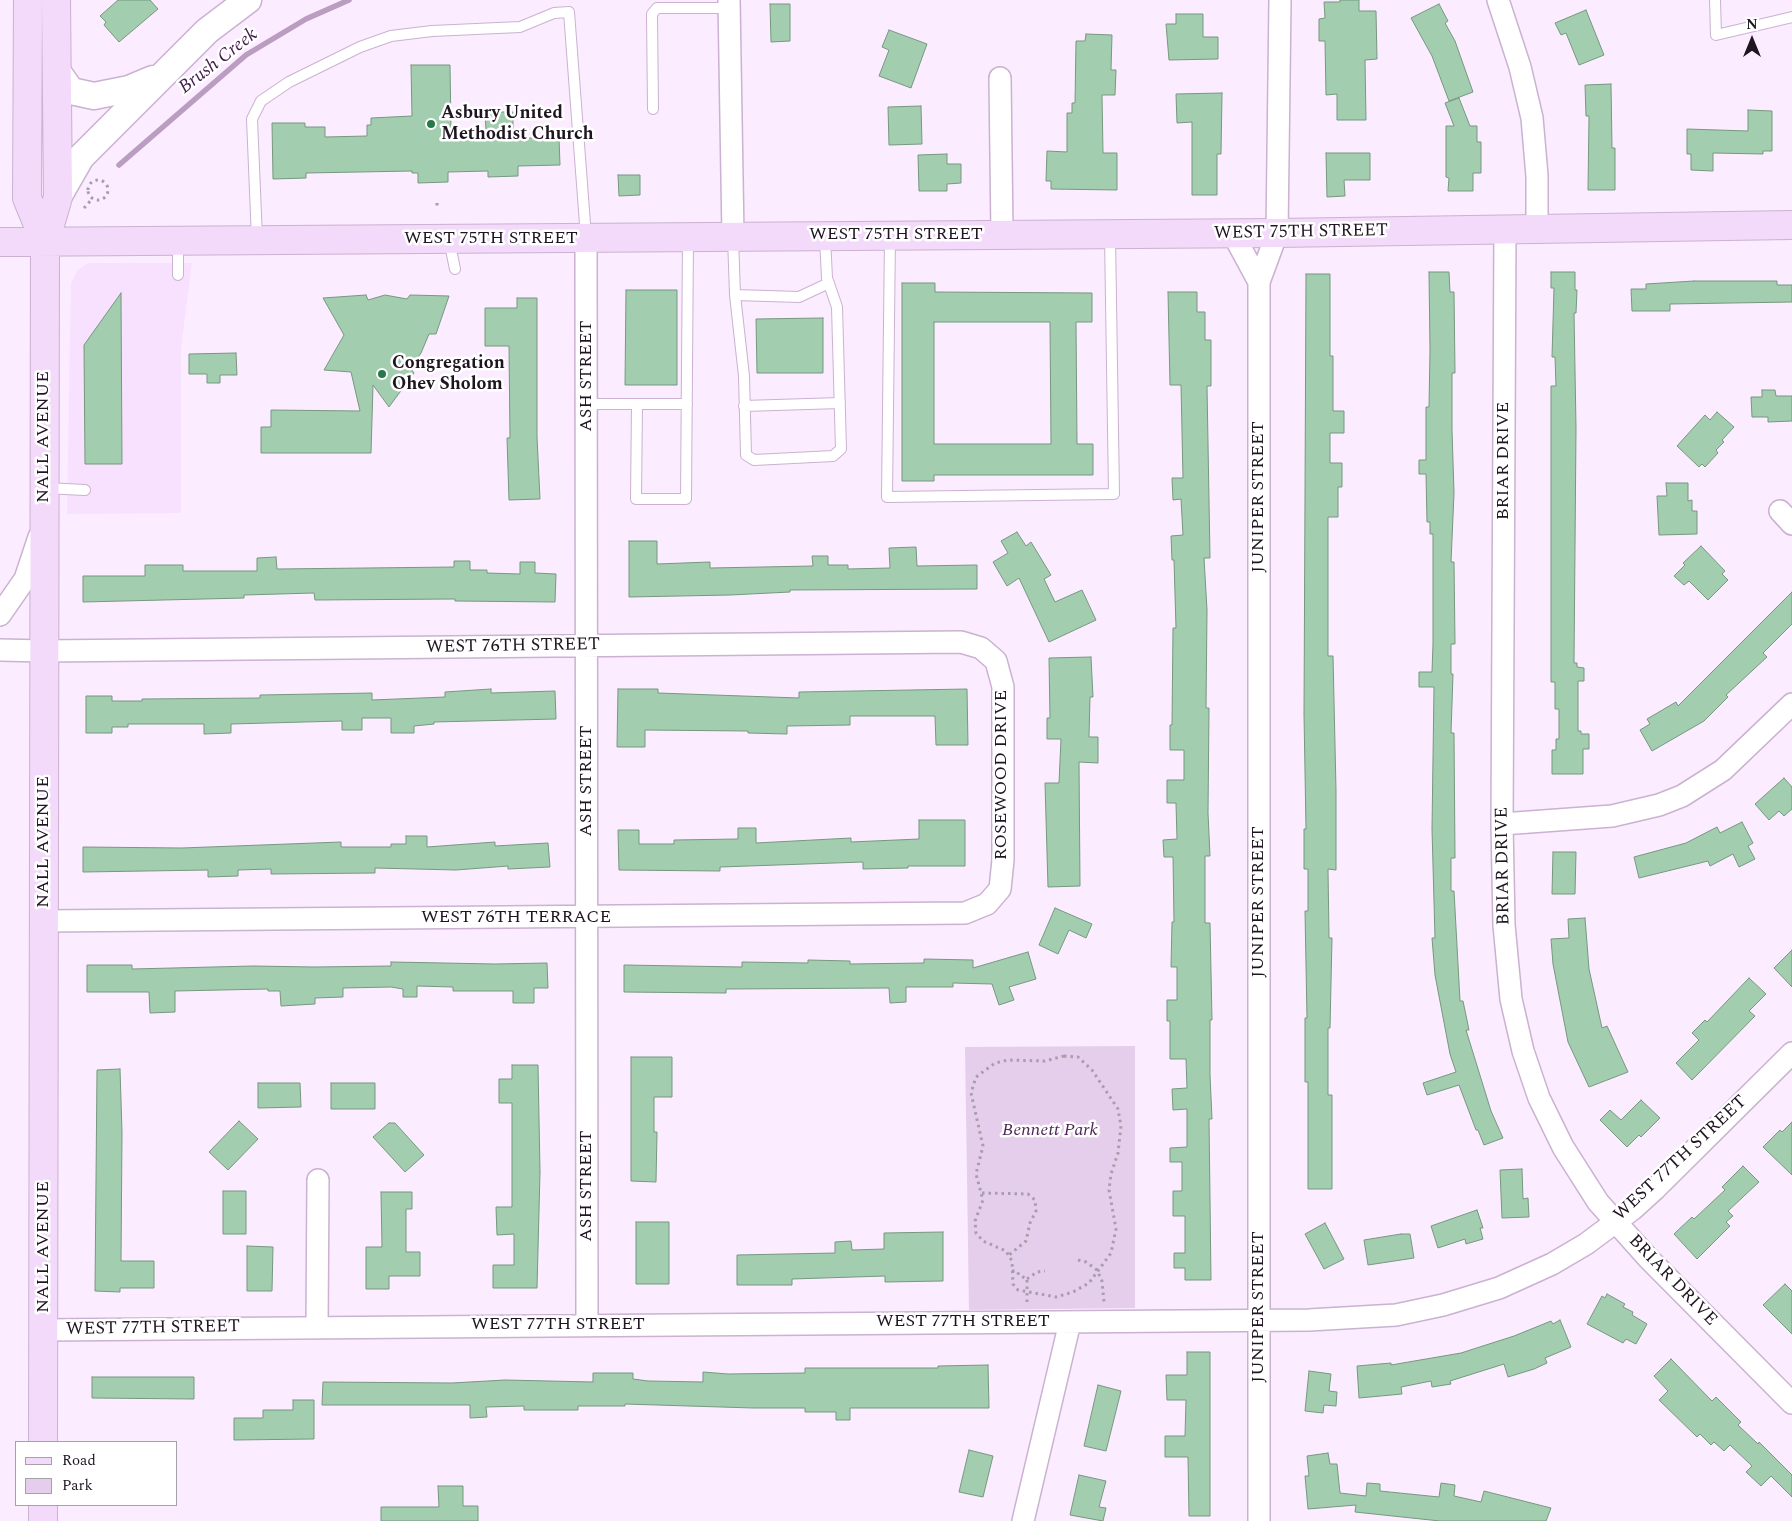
<!DOCTYPE html>
<style>
body{margin:0}
#map{position:relative;width:1792px;height:1521px;overflow:hidden;background:#fbecff;font-family:Spectral,serif}
canvas{display:block}
.legend{position:absolute;left:15px;top:1441px;width:162px;height:65px;box-sizing:border-box;background:#fff;border:1px solid #a5a1a6;margin:0;padding:6px 9px;list-style:none;font-size:15px;color:#1e1520}
.legend li{display:flex;align-items:center;gap:10px;height:25px}
.legend b{width:25px;border:1px solid #a5a1a6}
.north{position:absolute;left:1727px;top:15px;width:50px;height:50px;-webkit-text-stroke:4px #fff;paint-order:stroke;rotate:0deg;font-size:14px;font-weight:700;line-height:20px;text-align:center;color:#1e1520}
.north::after{content:'';display:block;margin:auto;width:18px;height:22px;background:#1e1520;clip-path:polygon(50% 0,100% 100%,50% 72%,0 100%)}
</style>
<div id="map">
<canvas width="1792" height="1521"></canvas>
<ul class="legend">
<li><b style="height:6px;background:#f3d9fa"></b>Road</li>
<li><b style="height:14px;background:#e5ceeb"></b>Park</li>
</ul>
<div class="north">N</div>
</div>
<script>
const c = document.querySelector('canvas').getContext('2d');
c.lineJoin = 'round';
function fillPath(path, color) { c.fillStyle = color; c.fill(path, 'evenodd'); }
const shape = rows => new Path2D(rows.map(r => 'M' + r).join(''));
function trace(path, color, width, dash) { c.strokeStyle = color; c.lineWidth = width; c.lineCap = dash ? 'butt' : 'round'; c.setLineDash(dash || []); c.stroke(path); }
function write(font, color, halo, rows, align = 'center') {
  c.font = font + ' Spectral,serif'; c.lineWidth = 5; c.setLineDash([]); c.textBaseline = 'middle'; c.strokeStyle = halo; c.fillStyle = color; for (const [text, x, y, turn = 0] of rows) {
    c.save(); c.translate(x, y); c.rotate((+turn || 0) * Math.PI / 180); c.textAlign = isNaN(turn) ? turn : align; if (halo) c.strokeText(text, 0, 0); c.fillText(text, 0, 0); c.restore();
  }
}
fillPath(shape([
 [88,263,192,263,181,347,181,513,67,514,71,283,78,270]
]), '#f8e1fe');
fillPath(shape([
 [1135,1046,1135,1308,969,1310,965,1047]
]), '#e5ceeb');
trace(shape([
 [119,165,246,55,306,19,349,0]
]), '#ba9dc1', 5.5);
const building = shape([
 [118,0,150,0,158,9,119,42,104,25,106,22,100,16,118,0],
 [1340,0,1359,0,1359,11,1376,11,1377,59,1365,60,1366,120,1337,120,1337,94,1326,95,1325,41,1319,41,1319,19,1325,18,1324,2,1340,2,1340,0],
 [770,4,790,4,790,41,771,42,770,4],
 [1439,4,1448,21,1445,23,1455,41,1473,92,1449,101,1432,56,1411,18,1439,4],
 [1586,10,1604,55,1579,65,1566,33,1561,35,1555,23,1586,10],
 [1176,14,1203,14,1203,37,1218,37,1218,59,1169,60,1166,24,1176,24,1176,14],
 [889,30,927,44,911,88,879,76,889,50,882,47,889,30],
 [1086,34,1112,35,1111,70,1116,70,1115,95,1102,95,1103,153,1117,153,1117,190,1051,189,1051,181,1046,181,1047,151,1067,152,1067,113,1072,113,1072,103,1075,103,1076,41,1085,41,1086,34],
 [411,65,450,65,451,130,486,130,485,112,513,112,513,130,523,130,523,138,559,138,560,165,518,166,518,176,488,177,488,171,448,172,448,182,418,183,418,173,412,173,412,171,306,173,306,178,273,179,272,123,305,123,305,127,325,127,325,137,367,136,367,125,371,125,371,118,412,116,411,65],
 [1611,84,1612,148,1615,148,1615,190,1588,190,1589,116,1586,116,1585,85,1611,84],
 [1222,93,1221,154,1217,154,1217,195,1192,195,1192,122,1177,123,1176,94,1222,93],
 [1459,98,1470,126,1477,126,1477,142,1481,142,1481,173,1473,173,1473,191,1448,191,1449,178,1446,177,1446,126,1454,126,1445,103,1459,98],
 [921,106,922,144,889,145,888,107,921,106],
 [1748,110,1772,111,1772,151,1763,151,1763,154,1713,153,1713,171,1691,170,1691,154,1687,154,1687,129,1748,131,1748,110],
 [1326,153,1370,153,1370,180,1344,180,1345,196,1327,197,1326,153],
 [947,154,947,164,961,164,961,183,947,184,947,191,919,191,918,155,947,154],
 [618,175,640,175,640,195,619,196,618,175],
 [1429,272,1449,272,1450,292,1454,292,1455,373,1452,373,1452,430,1454,493,1451,562,1454,562,1455,644,1451,644,1451,674,1453,674,1451,733,1454,733,1455,858,1451,858,1451,891,1454,891,1460,1001,1463,1001,1469,1030,1466,1030,1491,1111,1503,1138,1484,1145,1478,1130,1476,1130,1459,1085,1427,1095,1423,1083,1456,1072,1450,1054,1435,975,1432,938,1435,938,1432,829,1434,687,1419,687,1419,672,1432,672,1433,644,1433,534,1430,534,1430,522,1427,522,1426,474,1419,474,1419,460,1426,460,1426,407,1429,407,1430,350,1429,272],
 [1551,272,1575,272,1575,290,1577,290,1576,313,1574,313,1576,428,1574,663,1577,663,1577,667,1584,668,1584,681,1578,681,1578,731,1581,731,1581,734,1589,734,1589,749,1583,749,1583,774,1552,774,1552,750,1556,750,1556,739,1559,739,1559,709,1555,709,1555,682,1551,682,1551,386,1556,386,1555,357,1552,357,1554,288,1551,288,1551,272],
 [1306,274,1330,274,1330,356,1333,356,1333,411,1344,411,1344,433,1330,433,1330,463,1342,463,1342,487,1338,487,1338,517,1328,517,1328,656,1333,656,1336,790,1336,870,1328,869,1329,938,1332,938,1330,1028,1328,1028,1328,1095,1332,1095,1332,1189,1308,1189,1308,1082,1305,1082,1305,1018,1307,1018,1305,911,1308,911,1308,869,1304,869,1304,829,1306,829,1304,714,1306,274],
 [1694,281,1777,281,1777,285,1792,285,1792,302,1670,304,1670,311,1632,311,1631,289,1646,289,1646,284,1694,281],
 [902,283,935,283,935,292,1092,293,1092,322,1076,322,1077,444,1093,444,1093,475,934,475,934,481,902,481,902,283],
 [934,322,1050,322,1051,444,934,444,934,322],
 [626,290,677,290,677,385,625,385,626,290],
 [1168,292,1197,292,1197,312,1205,312,1205,340,1211,340,1211,386,1207,386,1210,558,1204,558,1207,610,1206,708,1209,708,1208,813,1210,856,1205,856,1205,923,1210,923,1212,1020,1210,1020,1210,1075,1212,1119,1209,1119,1211,1280,1185,1280,1185,1268,1174,1268,1174,1253,1185,1253,1185,1216,1173,1216,1173,1191,1182,1191,1182,1162,1170,1162,1170,1148,1187,1147,1187,1109,1173,1110,1172,1089,1187,1088,1186,1059,1170,1059,1170,1021,1167,1021,1167,1000,1177,1000,1177,967,1171,967,1172,922,1174,922,1173,857,1164,857,1163,840,1177,839,1176,803,1167,803,1167,780,1184,780,1184,750,1170,750,1170,725,1172,725,1173,628,1176,628,1174,560,1172,560,1171,536,1183,535,1181,499,1173,500,1172,478,1183,478,1181,385,1170,385,1168,292],
 [121,293,122,464,85,464,84,345,121,293],
 [366,295,368,300,385,295,407,299,410,295,449,296,436,334,429,334,421,353,410,368,414,373,389,407,373,385,371,453,261,453,261,427,271,427,271,410,360,411,351,372,324,370,344,335,323,298,366,295],
 [517,298,537,298,537,437,540,499,509,500,507,438,510,438,509,346,485,346,485,308,517,308,517,298],
 [823,318,823,373,757,373,756,319,823,318],
 [236,353,237,375,220,375,220,383,207,383,207,374,189,374,189,354,236,353],
 [1762,390,1775,390,1776,396,1792,396,1792,421,1768,422,1768,417,1752,417,1751,397,1762,397,1762,390],
 [1717,412,1734,427,1722,440,1724,442,1716,450,1718,453,1705,467,1702,464,1699,467,1677,446,1705,415,1710,420,1717,412],
 [1666,483,1688,483,1688,501,1692,500,1692,511,1697,511,1697,534,1659,535,1657,496,1667,496,1666,483],
 [1017,532,1026,546,1031,542,1051,575,1044,579,1055,602,1082,590,1096,620,1049,642,1019,578,1007,586,993,562,1008,553,1001,541,1017,532],
 [629,541,657,541,657,564,710,562,710,568,813,566,812,556,828,556,828,565,848,565,848,569,890,568,889,548,916,547,917,566,977,565,977,589,790,590,790,592,730,595,629,597,629,541],
 [1701,546,1725,571,1722,574,1728,580,1708,600,1689,581,1684,585,1674,576,1685,565,1683,563,1701,546],
 [276,557,277,569,454,567,454,561,470,561,470,570,487,570,487,573,520,574,520,562,535,562,535,573,556,574,555,602,455,601,455,599,315,600,314,593,244,595,244,598,83,602,83,576,145,576,145,565,183,565,183,571,257,571,257,558,276,557],
 [1792,592,1792,624,1763,653,1767,657,1726,695,1728,697,1704,721,1652,751,1640,730,1650,724,1647,719,1676,702,1678,706,1792,592],
 [1091,657,1093,697,1090,697,1089,737,1098,737,1098,763,1079,762,1080,886,1048,887,1045,783,1059,783,1061,739,1047,739,1047,718,1050,718,1049,658,1091,657],
 [491,689,491,693,555,691,556,719,434,722,434,724,414,726,414,733,391,733,391,718,362,718,362,730,342,730,342,721,304,722,231,724,231,733,204,734,204,724,128,724,128,727,112,727,112,733,86,733,86,696,112,696,112,701,142,701,142,699,260,698,260,695,372,693,372,700,445,697,445,692,491,689],
 [618,689,658,689,658,693,799,698,799,692,967,689,968,745,936,745,935,716,850,716,850,725,787,726,787,734,748,733,748,731,645,730,645,747,617,747,618,689],
 [1784,778,1792,787,1792,809,1784,816,1779,811,1769,820,1755,804,1784,778],
 [919,820,965,820,965,866,908,866,908,868,863,869,863,862,720,867,720,871,619,870,618,830,639,830,639,844,674,844,674,840,738,839,738,828,756,828,756,843,851,838,851,842,919,839,919,820],
 [1742,822,1753,843,1748,846,1755,859,1739,867,1733,854,1710,866,1708,861,1639,878,1634,857,1686,843,1717,827,1720,833,1742,822],
 [406,836,427,836,427,847,495,842,495,846,548,843,550,867,508,869,508,866,456,870,375,868,375,873,271,874,271,869,238,870,238,876,208,877,208,870,83,872,83,847,182,848,341,842,341,847,391,847,391,844,406,844,406,836],
 [1553,852,1576,852,1575,894,1552,894,1553,852],
 [1055,908,1092,924,1086,938,1069,930,1058,954,1039,945,1055,908],
 [1585,918,1589,969,1602,1028,1607,1026,1628,1072,1589,1087,1568,1042,1553,964,1551,939,1569,938,1568,919,1585,918],
 [1792,950,1792,987,1774,968,1792,950],
 [1028,952,1036,979,1009,987,1014,1000,999,1005,992,984,953,983,953,987,906,987,906,1002,890,1003,889,988,726,989,726,993,624,992,624,965,742,967,742,962,808,963,808,960,850,961,850,964,924,963,924,959,973,960,973,968,1028,952],
 [391,962,495,964,547,963,548,988,534,988,534,1003,513,1003,513,991,453,991,453,987,417,986,417,997,403,997,403,989,391,987,343,988,343,997,315,998,315,1004,281,1006,280,991,268,991,268,989,175,991,175,1012,150,1013,149,992,87,992,87,965,132,965,132,969,253,966,314,967,391,966,391,962],
 [1749,978,1766,994,1749,1011,1755,1016,1692,1080,1676,1063,1699,1040,1692,1033,1705,1020,1707,1022,1749,978],
 [631,1057,672,1057,672,1097,654,1097,654,1132,657,1132,656,1182,631,1181,631,1057],
 [512,1065,538,1065,540,1172,537,1288,493,1288,493,1265,514,1265,514,1234,497,1235,496,1207,512,1207,512,1103,499,1103,499,1079,512,1079,512,1065],
 [120,1069,122,1132,121,1261,154,1261,154,1288,120,1288,120,1292,95,1291,97,1070,120,1069],
 [258,1083,300,1083,301,1107,258,1108,258,1083],
 [331,1083,375,1083,375,1109,331,1109,331,1083],
 [1641,1100,1660,1118,1641,1137,1639,1135,1627,1147,1600,1120,1610,1110,1621,1120,1641,1100],
 [239,1121,258,1139,228,1170,209,1152,239,1121],
 [1792,1122,1792,1175,1763,1147,1780,1130,1782,1132,1792,1122],
 [389,1123,395,1123,424,1155,405,1172,373,1137,389,1123],
 [1743,1166,1759,1182,1728,1211,1733,1216,1726,1222,1730,1226,1697,1259,1674,1234,1692,1217,1694,1219,1725,1190,1722,1187,1743,1166],
 [1522,1169,1523,1199,1528,1198,1529,1217,1502,1218,1500,1170,1522,1169],
 [223,1191,246,1191,246,1234,223,1234,223,1191],
 [381,1192,412,1192,412,1209,406,1209,406,1252,420,1252,420,1276,389,1276,389,1289,366,1289,366,1247,382,1247,381,1192],
 [1477,1210,1483,1228,1480,1228,1483,1239,1466,1244,1465,1239,1438,1248,1431,1226,1477,1210],
 [636,1222,669,1222,669,1284,636,1284,636,1222],
 [1325,1223,1344,1259,1324,1269,1305,1234,1325,1223],
 [943,1232,943,1281,885,1282,885,1276,792,1279,792,1285,737,1285,737,1255,835,1253,835,1242,851,1241,852,1250,884,1249,884,1233,943,1232],
 [1401,1234,1410,1234,1414,1258,1368,1265,1364,1240,1401,1234],
 [247,1246,273,1247,272,1291,247,1291,247,1246],
 [1785,1284,1792,1291,1792,1334,1763,1305,1785,1284],
 [1607,1294,1625,1304,1623,1307,1633,1312,1632,1315,1647,1324,1636,1344,1626,1339,1623,1343,1587,1324,1602,1296,1605,1298,1607,1294],
 [1560,1320,1571,1347,1545,1358,1547,1363,1534,1369,1508,1377,1504,1364,1450,1381,1451,1384,1432,1387,1431,1381,1401,1387,1402,1394,1359,1398,1357,1366,1391,1363,1391,1365,1461,1353,1514,1336,1551,1321,1553,1324,1560,1320],
 [1187,1352,1210,1352,1210,1516,1189,1516,1188,1457,1165,1457,1165,1436,1185,1436,1186,1400,1167,1400,1166,1375,1187,1375,1187,1352],
 [1671,1359,1712,1401,1716,1397,1741,1422,1738,1425,1758,1444,1759,1442,1792,1475,1792,1497,1771,1476,1761,1486,1746,1472,1752,1466,1730,1445,1724,1451,1714,1442,1711,1445,1700,1434,1697,1437,1659,1400,1668,1391,1654,1376,1671,1359],
 [988,1365,989,1408,850,1408,850,1420,836,1420,836,1412,805,1412,805,1408,753,1408,625,1404,625,1406,578,1406,578,1410,524,1410,524,1406,486,1407,487,1417,470,1418,470,1405,322,1405,323,1382,452,1383,505,1380,593,1382,593,1373,633,1373,633,1379,648,1381,703,1382,703,1372,728,1374,805,1373,805,1368,938,1368,938,1366,988,1365],
 [1309,1371,1331,1374,1329,1391,1337,1392,1336,1406,1324,1405,1323,1413,1305,1411,1309,1371],
 [92,1377,194,1377,194,1399,92,1398,92,1377],
 [1098,1385,1121,1391,1106,1451,1084,1446,1098,1385],
 [293,1400,314,1400,314,1439,234,1440,234,1418,263,1418,263,1410,293,1410,293,1400],
 [969,1450,993,1456,983,1497,959,1492,969,1450],
 [1328,1453,1330,1464,1337,1464,1340,1493,1366,1496,1367,1483,1380,1484,1380,1491,1439,1497,1441,1483,1455,1485,1454,1496,1481,1502,1484,1491,1551,1508,1546,1521,1440,1521,1355,1512,1356,1505,1308,1509,1305,1476,1309,1476,1307,1456,1328,1453],
 [1079,1475,1106,1481,1099,1507,1106,1508,1103,1521,1070,1515,1079,1475],
 [438,1486,463,1486,463,1506,478,1506,478,1521,381,1521,381,1507,439,1507,438,1486]
]);
fillPath(building, '#a3cdaf');
trace(building, '#779780', 1);
const service = shape([
 [1715,0,1716,35,1792,17],
 [653,109,652,14,657,8,729,8],
 [890,236,887,497,1114,494,1110,236],
 [733,237,735,295,744,376,746,455,754,460,833,456,841,449,837,307,827,278,825,238],
 [257,239,252,119,261,101,289,82,360,47,391,36,432,31,520,27,554,13,569,12,586,237],
 [449,240,455,269],
 [178,242,178,275],
 [735,295,799,297,829,283],
 [587,404,687,404],
 [637,404,636,499,686,499,688,238],
 [744,406,840,403],
 [45,488,85,490]
]);
const minor = shape([
 [729,0,733,236],
 [1498,0,1520,67,1532,118,1537,176,1537,229],
 [1000,78,1002,234],
 [1505,230,1502,824,1504,925,1511,999,1523,1051,1539,1098,1563,1147,1598,1202,1648,1258,1792,1403],
 [1233,234,1259,282],
 [586,238,587,1325],
 [1780,511,1792,524],
 [0,615,25,579,39,537],
 [0,650,44,651,961,642,981,648,996,661,1003,687,1003,860,1000,889,987,904,965,913,44,921],
 [1502,824,1612,816,1659,805,1682,796,1723,770,1792,704],
 [317,1327,318,1180],
 [44,1330,1309,1320,1396,1315,1443,1305,1499,1288,1552,1264,1586,1244,1633,1209,1655,1189,1792,1053],
 [1023,1521,1070,1322],
 [1259,1521,1259,282,1277,233,1280,0]
]);
const tertiary = shape([
 [57,71,71,91,94,96,129,89,153,79],
 [58,197,81,157,207,31,248,0]
]);
const secondary = shape([
 [28,0,27,198,45,242],
 [0,242,1277,233,1792,225],
 [43,1442,45,242,58,197,56,0],
 [43,1521,43,1505]
]);
trace(service, '#cab2d0', 12);
trace(minor, '#cab2d0', 24);
trace(tertiary, '#cab2d0', 29);
trace(secondary, '#cab2d0', 30);
trace(shape([
 '88 190a10 10 0 1 1 20 0a10 10 0 1 1-20 0Z',
 [437,203,437,207],
 [84,208,92,199],
 [1064,1056,1078,1057,1092,1070,1118,1109,1121,1126,1118,1153,1111,1174,1109,1190,1116,1229,1111,1253,1089,1283,1073,1292,1056,1297,1018,1290,1013,1284,1012,1261,1006,1251,983,1241,976,1233,975,1221,983,1200,976,1174,983,1146,971,1093,976,1077,995,1063,1008,1060,1045,1061,1064,1056],
 [982,1193,1028,1194,1035,1200,1036,1211,1030,1223,1026,1241,1009,1255],
 [1078,1260,1086,1262,1097,1270,1102,1281,1104,1302],
 [1012,1271,1017,1271,1019,1275,1027,1279,1027,1305],
 [1027,1279,1037,1272,1045,1271]
]), '#a99cac', 3, [2.5, 4]);
trace(service, '#fff', 10);
trace(minor, '#fff', 21);
trace(tertiary, '#fff', 26);
trace(secondary, '#f3d9fa', 28);
for (const [x, y, r, color] of [
 [431,124,5,"#27794a"],
 [382,374,5,"#27794a"]
]) { const dot = new Path2D(); dot.arc(x, y, r, 0, 2 * Math.PI); c.fillStyle = color; c.fill(dot); trace(dot, '#fff', 2); }
write('bold 18px', '#1e1520', '#fff', [
 ["Asbury United",441,114],
 ["Methodist Church",441,135],
 ["Congregation",392,364],
 ["Ohev Sholom",392,385]
], 'left');
write('18px', '#1e1520', '#fff', [
 ["WEST 75TH STREET",1301,233,-1],
 ["WEST 75TH STREET",896,235],
 ["WEST 75TH STREET",491,239],
 ["ASH STREET",587,376,-90],
 ["NALL AVENUE",44,437,-90],
 ["BRIAR DRIVE",1504,461,-90],
 ["JUNIPER STREET",1259,497,-90],
 ["WEST 76TH STREET",513,647,-1],
 ["ROSEWOOD DRIVE",1002,775,-90],
 ["ASH STREET",587,781,-90],
 ["NALL AVENUE",44,842,-90],
 ["BRIAR DRIVE",1504,866,-91],
 ["JUNIPER STREET",1259,902,-90],
 ["WEST 76TH TERRACE",516,918],
 ["WEST 77TH STREET",1681,1159,-43],
 ["ASH STREET",587,1186,-90],
 ["NALL AVENUE",44,1247,-90],
 ["BRIAR DRIVE",1672,1281,46],
 ["JUNIPER STREET",1259,1307,-90],
 ["WEST 77TH STREET",963,1322],
 ["WEST 77TH STREET",558,1325],
 ["WEST 77TH STREET",153,1329,-1]
]);
write('italic 18px', '#4c2655', '#fff', [
 ["Bennett Park",1050,1131]
]);
write('italic 19px', '#421d4c', '#fff', [
 ["Brush Creek",219,62,-38]
]);
</script>
